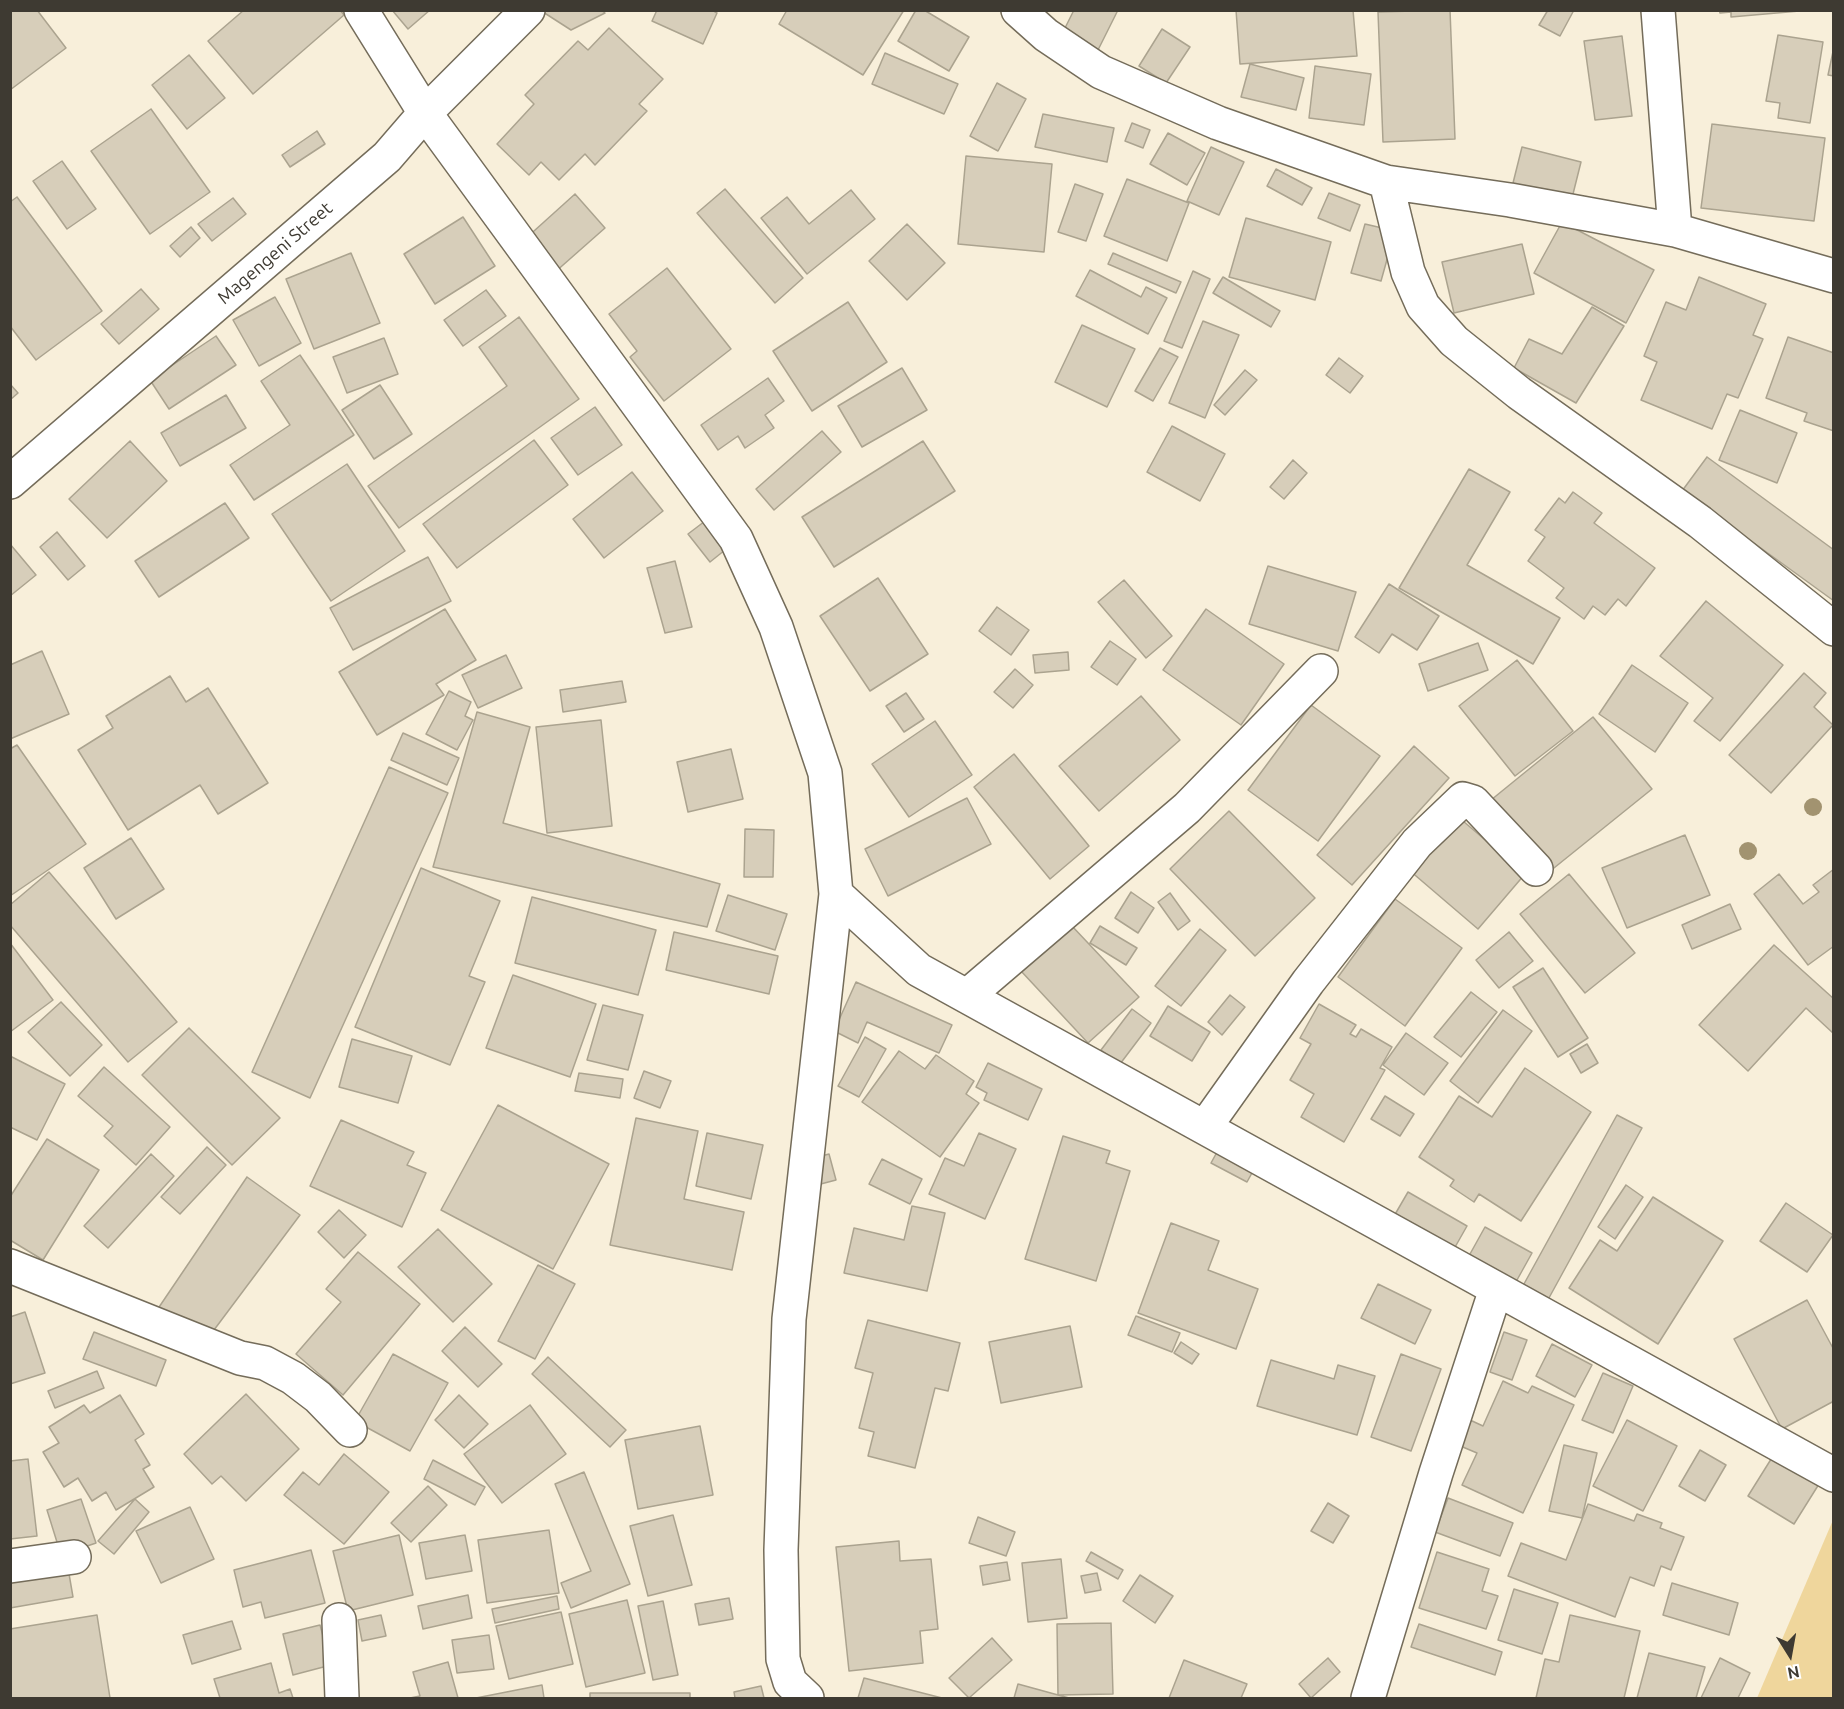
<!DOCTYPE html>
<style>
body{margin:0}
#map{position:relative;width:1844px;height:1709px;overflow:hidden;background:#f8efda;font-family:Ubuntu,sans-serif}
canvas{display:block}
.frame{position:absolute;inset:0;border:12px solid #3e3a32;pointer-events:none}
.north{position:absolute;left:1760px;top:1625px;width:60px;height:60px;-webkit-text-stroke:4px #fff;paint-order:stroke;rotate:169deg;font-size:16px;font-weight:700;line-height:24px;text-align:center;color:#3e3a32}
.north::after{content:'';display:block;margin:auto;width:21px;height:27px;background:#3e3a32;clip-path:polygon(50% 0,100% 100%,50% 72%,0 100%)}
</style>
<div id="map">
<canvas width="1844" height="1709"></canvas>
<div class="frame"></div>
<div class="north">N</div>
</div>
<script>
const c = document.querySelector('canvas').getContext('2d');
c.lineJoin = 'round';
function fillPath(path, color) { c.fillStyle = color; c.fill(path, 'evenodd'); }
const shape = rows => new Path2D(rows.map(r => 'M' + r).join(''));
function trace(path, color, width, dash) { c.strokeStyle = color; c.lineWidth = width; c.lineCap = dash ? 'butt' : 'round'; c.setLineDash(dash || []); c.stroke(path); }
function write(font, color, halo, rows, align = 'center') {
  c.font = font + ' Ubuntu,sans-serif'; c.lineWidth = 5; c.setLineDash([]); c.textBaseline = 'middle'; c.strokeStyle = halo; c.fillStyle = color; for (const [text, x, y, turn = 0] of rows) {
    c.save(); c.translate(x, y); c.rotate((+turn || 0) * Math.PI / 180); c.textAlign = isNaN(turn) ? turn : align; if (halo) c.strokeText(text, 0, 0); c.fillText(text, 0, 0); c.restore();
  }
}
fillPath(shape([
 [1833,1520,1833,1698,1757,1698]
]), '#efd69c');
const building = shape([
 [10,10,37,10,66,48,10,90,10,10],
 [244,10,340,10,344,15,253,94,208,41,244,10],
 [392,10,430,10,408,29,392,10],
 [545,10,601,10,605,13,571,30,543,12,545,10],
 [657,10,712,10,717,13,703,44,652,21,657,10],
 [787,10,904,10,863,75,779,24,787,10],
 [916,10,924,10,969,37,949,71,898,41,916,10],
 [1074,10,1118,10,1097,52,1062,34,1074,10],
 [1236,10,1353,10,1357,56,1240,64,1236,10],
 [1450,10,1455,139,1383,142,1378,12,1450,10],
 [1548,10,1574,10,1560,36,1539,25,1548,10],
 [1719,10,1811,10,1731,17,1731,12,1720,13,1719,10],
 [609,28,663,79,639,104,647,111,595,165,585,154,559,180,541,162,529,175,497,144,534,104,525,95,578,41,588,50,609,28],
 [1162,29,1190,47,1166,83,1139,66,1162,29],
 [1778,35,1823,42,1810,123,1778,118,1780,103,1766,101,1778,35],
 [1622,36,1632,116,1595,120,1584,41,1622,36],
 [1834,47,1834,76,1828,75,1834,47],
 [885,53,958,84,944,114,872,84,885,53],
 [189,55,225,98,187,129,152,85,189,55],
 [1250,64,1304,78,1296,110,1241,97,1250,64],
 [1315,66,1371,74,1364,125,1309,118,1315,66],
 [997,83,1026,99,998,151,970,136,997,83],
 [151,109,210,192,150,234,91,151,151,109],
 [1043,114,1114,128,1107,162,1035,147,1043,114],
 [1132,123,1150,130,1143,148,1125,141,1132,123],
 [1712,124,1825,138,1814,221,1701,208,1712,124],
 [317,131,325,144,290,167,282,155,317,131],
 [1168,133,1205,153,1187,185,1150,164,1168,133],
 [1211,147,1244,162,1219,215,1187,201,1211,147],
 [1522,147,1581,162,1571,202,1512,187,1522,147],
 [966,156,1052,164,1044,252,958,244,966,156],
 [62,161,96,209,67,229,33,181,62,161],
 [1276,169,1312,188,1302,205,1267,186,1276,169],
 [1127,179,1189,203,1167,261,1104,236,1127,179],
 [1075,184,1103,194,1086,241,1058,232,1075,184],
 [725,189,803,278,775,303,697,213,725,189],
 [851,190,875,219,807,274,761,218,787,197,809,224,851,190],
 [1329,193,1360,205,1350,231,1318,218,1329,193],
 [575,194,605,228,554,273,524,240,575,194],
 [17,197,102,311,36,360,10,326,10,202,17,197],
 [233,198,246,214,212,241,198,224,233,198],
 [463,217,495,266,435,304,404,254,463,217],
 [1246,218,1331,242,1315,300,1229,277,1246,218],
 [1562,222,1654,270,1626,323,1534,273,1562,222],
 [907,224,945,263,907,300,869,261,907,224],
 [1365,224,1395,231,1381,281,1351,273,1365,224],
 [191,227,200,238,180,257,170,246,191,227],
 [1522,244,1534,294,1454,313,1442,262,1522,244],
 [351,253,380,323,314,349,286,279,351,253],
 [1113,253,1181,282,1176,293,1108,264,1113,253],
 [667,268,731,349,664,401,630,357,637,351,609,314,667,268],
 [1090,270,1141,297,1146,287,1167,298,1148,334,1076,296,1090,270],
 [1193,271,1210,279,1182,348,1164,341,1193,271],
 [1223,277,1280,311,1271,327,1213,293,1223,277],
 [1699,277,1766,304,1753,335,1763,339,1738,398,1727,394,1712,429,1641,400,1657,362,1644,356,1666,302,1686,310,1699,277],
 [141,289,159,309,119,344,101,324,141,289],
 [486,290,506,316,463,346,444,320,486,290],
 [275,297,301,343,259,366,233,320,275,297],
 [848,302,887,362,812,411,773,351,848,302],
 [1592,307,1624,326,1576,403,1514,368,1529,339,1562,354,1592,307],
 [519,317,579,399,399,528,368,486,507,386,479,347,519,317],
 [1203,321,1239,335,1205,418,1169,403,1203,321],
 [1082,325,1135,349,1107,407,1055,382,1082,325],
 [216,336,236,365,169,409,150,380,216,336],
 [1788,337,1834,353,1834,431,1804,421,1807,413,1766,398,1788,337],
 [384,338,398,374,347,393,333,357,384,338],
 [1160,348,1178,357,1153,401,1135,391,1160,348],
 [300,355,354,435,254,500,230,465,290,425,261,381,300,355],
 [1339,358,1363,376,1350,393,1326,375,1339,358],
 [902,368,927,410,862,447,838,406,902,368],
 [1245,370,1257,380,1225,415,1214,405,1245,370],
 [768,378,784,401,765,415,774,428,745,448,738,436,718,450,701,425,768,378],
 [10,384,18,393,10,400,10,384],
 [380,385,412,434,374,459,342,410,380,385],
 [226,395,246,428,180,466,161,433,226,395],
 [595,407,622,445,578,475,551,438,595,407],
 [1740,410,1797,433,1777,483,1719,460,1740,410],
 [1172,426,1225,454,1200,501,1147,472,1172,426],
 [822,431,841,452,774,510,756,489,822,431],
 [534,440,568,485,457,568,423,524,534,440],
 [130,441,167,481,107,538,69,499,130,441],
 [923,441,955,491,834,567,802,517,923,441],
 [1707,457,1834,550,1834,601,1682,491,1707,457],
 [1293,460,1307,473,1284,499,1270,487,1293,460],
 [347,464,405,551,331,601,272,514,347,464],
 [1469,469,1510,492,1467,565,1560,618,1533,664,1399,588,1469,469],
 [632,472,663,511,604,558,573,519,632,472],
 [1573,492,1602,513,1594,523,1655,568,1626,606,1618,599,1605,615,1593,606,1584,619,1556,598,1564,588,1528,561,1545,537,1535,530,1559,498,1565,503,1573,492],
 [225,503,249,538,159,597,135,561,225,503],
 [709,518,730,546,710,562,688,534,709,518],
 [57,532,85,566,68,580,40,547,57,532],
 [10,544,36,575,10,596,10,544],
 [428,557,451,601,353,650,330,608,428,557],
 [675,561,692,627,665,633,647,568,675,561],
 [1268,566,1356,592,1338,651,1249,624,1268,566],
 [878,578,928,654,870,691,820,616,878,578],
 [1124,580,1172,636,1146,658,1098,602,1124,580],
 [1389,584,1439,616,1417,650,1392,634,1379,653,1355,637,1389,584],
 [1706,601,1783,665,1720,741,1694,721,1713,698,1660,656,1706,601],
 [997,607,1029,630,1011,655,979,631,997,607],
 [445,609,476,660,436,684,444,695,377,735,339,672,445,609],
 [1206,609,1284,664,1241,725,1163,670,1206,609],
 [1110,641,1136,659,1117,685,1091,667,1110,641],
 [1478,643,1488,670,1428,691,1419,664,1478,643],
 [42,651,69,714,10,739,10,665,42,651],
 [1068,652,1069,670,1035,673,1033,655,1068,652],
 [506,655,522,688,478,708,462,675,506,655],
 [1517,660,1573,731,1515,776,1459,706,1517,660],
 [1632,665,1688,703,1655,752,1599,714,1632,665],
 [1015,669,1033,685,1013,708,994,692,1015,669],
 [1804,673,1826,693,1814,707,1833,725,1771,793,1729,755,1804,673],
 [170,676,186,702,208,688,268,783,218,814,200,785,128,830,78,750,113,728,106,716,170,676],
 [622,681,626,702,563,712,560,690,622,681],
 [449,691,471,702,465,716,473,720,457,750,426,734,449,691],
 [906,693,924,719,904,732,886,706,906,693],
 [1141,696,1180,740,1099,811,1059,766,1141,696],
 [1311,705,1380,756,1318,841,1248,790,1311,705],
 [477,712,530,727,503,823,720,884,707,927,433,867,477,712],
 [1593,717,1652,789,1549,872,1491,800,1593,717],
 [601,720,612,826,547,833,536,727,601,720],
 [935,721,972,775,909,817,872,764,935,721],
 [403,733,459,758,447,785,391,760,403,733],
 [17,745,86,844,10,896,10,749,17,745],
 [1414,746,1449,778,1352,885,1317,855,1414,746],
 [731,749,743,799,688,812,677,762,731,749],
 [1014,754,1089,846,1050,879,974,787,1014,754],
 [389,767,448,793,310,1098,252,1072,389,767],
 [967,798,991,844,888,896,865,849,967,798],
 [1229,811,1315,898,1255,956,1170,869,1229,811],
 [1456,815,1525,874,1478,929,1409,870,1456,815],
 [745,829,774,830,773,877,744,877,745,829],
 [1685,835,1710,895,1627,928,1602,868,1685,835],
 [131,838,164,889,116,919,84,868,131,838],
 [421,868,500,901,469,976,485,982,450,1065,355,1027,421,868],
 [1834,869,1834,946,1808,965,1754,894,1779,874,1803,904,1819,892,1813,885,1834,869],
 [49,872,177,1022,128,1062,10,925,10,905,49,872],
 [1569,874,1635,953,1585,993,1520,914,1569,874],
 [1131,892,1154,908,1138,933,1115,918,1131,892],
 [1170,893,1190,921,1178,930,1158,902,1170,893],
 [728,895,787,914,775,950,716,931,728,895],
 [532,897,656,930,638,995,515,963,532,897],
 [1395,899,1462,948,1405,1026,1338,977,1395,899],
 [1730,904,1741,929,1692,949,1682,925,1730,904],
 [1071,925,1139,997,1088,1043,1021,971,1071,925],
 [1100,926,1137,948,1126,965,1090,943,1100,926],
 [1200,929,1226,950,1181,1006,1155,986,1200,929],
 [674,932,778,956,769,994,666,970,674,932],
 [1509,932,1533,961,1499,988,1476,960,1509,932],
 [10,943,53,1000,10,1032,10,943],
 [1774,945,1834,999,1834,1034,1806,1008,1748,1071,1699,1025,1774,945],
 [1543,968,1588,1038,1558,1057,1513,987,1543,968],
 [513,975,596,1004,570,1077,486,1048,513,975],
 [856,982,952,1025,939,1053,867,1022,858,1043,834,1031,856,982],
 [1471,992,1497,1012,1461,1057,1434,1037,1471,992],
 [1230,995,1245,1007,1222,1035,1208,1022,1230,995],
 [61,1002,102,1045,70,1076,28,1032,61,1002],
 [1319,1004,1356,1025,1350,1034,1356,1037,1361,1029,1392,1047,1380,1068,1385,1070,1344,1142,1301,1117,1314,1094,1290,1080,1311,1044,1300,1038,1319,1004],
 [603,1005,643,1015,628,1070,587,1060,603,1005],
 [1168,1006,1210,1032,1192,1061,1150,1036,1168,1006],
 [1132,1009,1151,1023,1120,1064,1101,1050,1132,1009],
 [1503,1010,1532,1031,1478,1103,1450,1081,1503,1010],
 [189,1028,280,1118,232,1165,142,1075,189,1028],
 [1406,1033,1448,1063,1424,1095,1383,1065,1406,1033],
 [865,1037,886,1049,859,1097,838,1086,865,1037],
 [352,1039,412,1056,398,1103,339,1087,352,1039],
 [1587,1044,1598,1063,1581,1073,1570,1054,1587,1044],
 [899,1051,925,1069,936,1055,974,1081,966,1094,979,1103,940,1157,862,1102,899,1051],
 [10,1056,65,1084,37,1140,10,1127,10,1056],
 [988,1063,1042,1089,1028,1120,984,1100,987,1093,976,1087,988,1063],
 [104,1067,170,1127,136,1165,104,1136,113,1126,78,1096,104,1067],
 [1525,1068,1591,1112,1521,1221,1479,1194,1474,1202,1450,1186,1454,1180,1419,1157,1459,1096,1492,1117,1525,1068],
 [644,1071,671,1081,660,1108,634,1098,644,1071],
 [579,1073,623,1079,620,1098,575,1091,579,1073],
 [1385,1096,1414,1114,1400,1136,1371,1119,1385,1096],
 [498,1105,609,1164,553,1269,441,1210,498,1105],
 [1617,1115,1642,1128,1544,1307,1519,1293,1617,1115],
 [636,1118,698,1131,684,1199,744,1212,732,1270,610,1245,636,1118],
 [341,1120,414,1152,407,1165,426,1173,402,1227,310,1186,341,1120],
 [707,1133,763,1145,751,1199,696,1186,707,1133],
 [979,1133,1016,1149,985,1219,929,1194,945,1158,964,1166,979,1133],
 [1063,1136,1110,1151,1106,1163,1130,1171,1096,1281,1025,1259,1063,1136],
 [47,1139,99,1170,43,1260,10,1240,10,1197,47,1139],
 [1222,1143,1258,1162,1247,1182,1211,1163,1222,1143],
 [207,1147,226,1165,180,1214,161,1197,207,1147],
 [151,1154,174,1176,108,1248,84,1226,151,1154],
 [829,1154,836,1180,817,1185,810,1159,829,1154],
 [882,1159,922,1179,910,1204,869,1184,882,1159],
 [247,1177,300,1215,208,1338,153,1316,247,1177],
 [1626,1185,1643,1197,1615,1239,1598,1227,1626,1185],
 [1408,1192,1467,1226,1450,1256,1390,1223,1408,1192],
 [1653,1197,1723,1241,1658,1344,1569,1288,1600,1240,1617,1251,1653,1197],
 [1786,1203,1833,1235,1807,1272,1760,1241,1786,1203],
 [912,1206,945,1213,927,1291,844,1273,854,1228,904,1240,912,1206],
 [339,1210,366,1235,344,1258,318,1232,339,1210],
 [1171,1223,1219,1241,1208,1270,1258,1289,1236,1349,1138,1313,1171,1223],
 [1485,1227,1532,1253,1512,1289,1465,1263,1485,1227],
 [438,1229,492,1284,453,1322,398,1267,438,1229],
 [358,1252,420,1304,343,1395,296,1354,341,1302,326,1289,358,1252],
 [538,1265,575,1284,535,1359,498,1341,538,1265],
 [1378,1284,1431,1310,1415,1344,1361,1318,1378,1284],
 [1807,1300,1834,1350,1834,1401,1782,1429,1734,1339,1807,1300],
 [25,1312,45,1373,10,1384,10,1317,25,1312],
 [1136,1316,1180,1333,1172,1352,1128,1335,1136,1316],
 [868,1320,960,1343,948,1391,935,1388,915,1468,868,1456,874,1432,859,1428,873,1373,855,1368,868,1320],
 [1070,1326,1082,1387,1001,1403,989,1342,1070,1326],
 [465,1327,502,1364,478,1387,442,1351,465,1327],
 [94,1332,166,1360,156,1386,83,1359,94,1332],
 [1504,1332,1527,1340,1512,1380,1490,1372,1504,1332],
 [1181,1342,1199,1354,1192,1364,1174,1353,1181,1342],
 [1552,1344,1592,1365,1575,1397,1536,1376,1552,1344],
 [393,1354,448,1383,410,1451,355,1421,393,1354],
 [1401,1354,1441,1369,1411,1451,1371,1437,1401,1354],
 [548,1357,626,1430,610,1447,532,1374,548,1357],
 [1271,1360,1334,1379,1338,1365,1375,1376,1357,1435,1257,1406,1271,1360],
 [97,1371,104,1388,55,1408,48,1391,97,1371],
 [1603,1373,1633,1386,1613,1433,1582,1420,1603,1373],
 [1503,1381,1528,1393,1532,1386,1574,1405,1523,1513,1462,1485,1477,1453,1458,1445,1470,1420,1483,1426,1503,1381],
 [246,1394,299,1449,246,1501,221,1476,212,1484,184,1454,246,1394],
 [120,1395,144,1434,135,1440,150,1465,143,1469,154,1487,116,1510,106,1492,92,1501,78,1478,64,1487,43,1452,59,1443,49,1427,84,1405,90,1413,120,1395],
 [459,1395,488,1424,464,1448,435,1420,459,1395],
 [530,1405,566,1454,502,1503,464,1454,530,1405],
 [1627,1420,1677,1446,1643,1511,1593,1486,1627,1420],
 [700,1426,713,1495,638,1509,625,1440,700,1426],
 [1564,1445,1597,1453,1582,1518,1549,1511,1564,1445],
 [1700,1450,1726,1465,1705,1501,1679,1486,1700,1450],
 [344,1454,389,1492,344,1544,284,1495,303,1472,319,1485,344,1454],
 [1773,1456,1819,1484,1794,1524,1748,1496,1773,1456],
 [28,1459,37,1536,10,1539,10,1461,28,1459],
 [433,1460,485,1487,475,1505,424,1479,433,1460],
 [584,1472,630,1584,571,1608,561,1583,591,1571,555,1484,584,1472],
 [428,1486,447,1505,411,1542,391,1523,428,1486],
 [1448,1498,1513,1523,1500,1556,1435,1532,1448,1498],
 [81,1499,96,1543,61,1555,47,1510,81,1499],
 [135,1499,149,1512,114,1554,98,1541,135,1499],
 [1328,1503,1349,1516,1333,1543,1311,1531,1328,1503],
 [1588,1504,1634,1521,1637,1514,1662,1523,1660,1528,1684,1537,1671,1570,1661,1566,1654,1586,1630,1577,1615,1617,1508,1576,1521,1543,1566,1560,1588,1504],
 [190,1507,214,1559,161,1583,136,1531,190,1507],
 [673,1515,692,1585,648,1596,630,1526,673,1515],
 [978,1517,1015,1532,1006,1556,969,1543,978,1517],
 [549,1530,559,1593,487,1603,478,1540,549,1530],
 [399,1535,413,1595,348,1611,333,1551,399,1535],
 [465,1535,472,1571,426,1579,419,1543,465,1535],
 [899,1541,900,1561,931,1559,938,1629,920,1631,923,1663,849,1671,836,1547,899,1541],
 [311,1550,325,1603,265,1618,261,1602,243,1607,234,1570,311,1550],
 [1091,1552,1123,1570,1118,1579,1086,1561,1091,1552],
 [1437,1552,1489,1569,1482,1591,1498,1596,1486,1629,1419,1608,1437,1552],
 [1061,1559,1067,1618,1028,1622,1022,1563,1061,1559],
 [1007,1562,1010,1580,983,1585,980,1566,1007,1562],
 [68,1568,73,1597,10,1608,10,1578,68,1568],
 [1097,1573,1101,1590,1085,1593,1081,1576,1097,1573],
 [1140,1575,1173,1596,1155,1623,1123,1601,1140,1575],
 [1672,1583,1738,1603,1729,1635,1663,1615,1672,1583],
 [1514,1589,1558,1603,1542,1654,1498,1640,1514,1589],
 [468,1595,472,1618,423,1629,418,1606,468,1595],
 [557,1596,559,1609,495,1623,492,1609,557,1596],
 [729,1598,733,1619,699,1625,695,1604,729,1598],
 [627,1600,645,1673,586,1687,569,1614,627,1600],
 [663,1601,678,1675,653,1680,638,1606,663,1601],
 [561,1612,573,1664,509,1679,496,1626,561,1612],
 [97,1615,110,1698,10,1698,10,1629,97,1615],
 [381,1615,386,1636,362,1641,358,1620,381,1615],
 [1570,1615,1640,1631,1624,1698,1536,1698,1545,1659,1559,1662,1570,1615],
 [232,1621,241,1649,192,1664,183,1635,232,1621],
 [1111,1623,1113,1694,1058,1695,1057,1624,1111,1623],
 [1419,1624,1502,1652,1495,1675,1411,1647,1419,1624],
 [320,1625,331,1665,293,1675,283,1634,320,1625],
 [489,1635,494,1669,457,1673,452,1640,489,1635],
 [992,1638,1012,1660,969,1698,949,1678,992,1638],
 [1649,1653,1705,1667,1696,1698,1637,1698,1649,1653],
 [1328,1658,1340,1672,1311,1698,1299,1684,1328,1658],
 [1720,1658,1750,1673,1738,1698,1701,1698,1720,1658],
 [1184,1660,1247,1684,1241,1698,1169,1698,1184,1660],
 [448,1662,458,1698,410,1698,420,1696,413,1672,448,1662],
 [271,1663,279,1693,290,1689,293,1698,220,1698,214,1679,271,1663],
 [864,1678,942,1698,858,1698,864,1678],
 [1018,1684,1069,1698,1014,1698,1018,1684],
 [542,1685,544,1698,476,1698,542,1685],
 [761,1686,764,1698,735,1698,734,1692,761,1686],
 [590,1693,690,1693,690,1698,590,1698,590,1693]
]);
fillPath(building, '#d7ceba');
trace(building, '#aba38f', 1.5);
const minor = shape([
 [361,10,425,113,736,539,776,627,825,773,836,894,789,1319,781,1550,783,1659,790,1682,807,1698],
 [1018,10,1046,35,1101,72,1218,123,1386,182,1510,200,1675,230,1834,276],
 [1658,10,1675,230],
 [1386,182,1408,272,1423,306,1454,341,1519,393,1700,522,1834,629],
 [10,482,387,157,425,113,528,10],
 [836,894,919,970,1834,1475],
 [967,996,1187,808,1321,671],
 [1205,1127,1308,982,1417,843,1463,799,1473,802,1536,869],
 [10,1266,240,1358,265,1363,293,1378,318,1397,350,1430],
 [10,1566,74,1557],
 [339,1620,342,1698],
 [1368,1698,1436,1473,1496,1289]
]);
trace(minor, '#746c5a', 36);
trace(minor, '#fff', 33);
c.fillStyle = '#a29370';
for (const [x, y] of [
 [1813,807],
 [1748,851]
]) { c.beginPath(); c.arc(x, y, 9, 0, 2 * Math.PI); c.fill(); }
write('18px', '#3e3a32', '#fff', [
 ["Magengeni Street",275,253,-41]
]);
</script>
